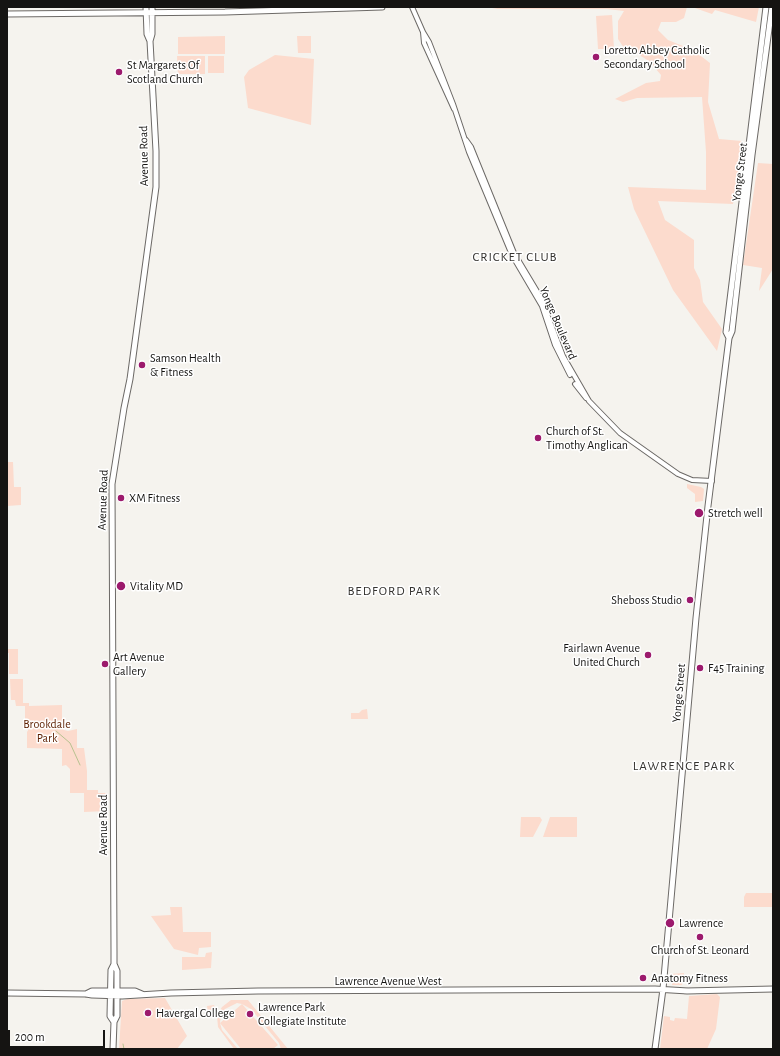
<!DOCTYPE html>
<style>
body{margin:0}
#map{position:relative;width:780px;height:1056px;overflow:hidden;background:#f5f3ee;font-family:"Alegreya Sans",sans-serif}
canvas{display:block}
.frame{position:absolute;inset:0;border:8px solid #151412;pointer-events:none}
.scale{position:absolute;left:8px;top:1030px;width:97px;height:18px;box-sizing:border-box;border:2px solid #151412;border-top:0;padding-left:5px;font-size:12px;line-height:14px;white-space:nowrap;color:#151412;-webkit-text-stroke:3px #fff;paint-order:stroke}
</style>
<div id="map">
<canvas width="780" height="1056"></canvas>
<div class="frame"></div>
<div class="scale">200 m</div>
</div>
<script>
const c = document.querySelector('canvas').getContext('2d');
c.lineJoin = 'round';
function fillPath(path, color) { c.fillStyle = color; c.fill(path, 'evenodd'); }
const shape = rows => new Path2D(rows.map(r => 'M' + r).join(''));
function trace(path, color, width, dash) { c.strokeStyle = color; c.lineWidth = width; c.lineCap = dash ? 'butt' : 'round'; c.setLineDash(dash || []); c.stroke(path); }
function write(font, color, halo, rows, align = 'center') {
  c.font = font + ' "Alegreya Sans",sans-serif'; c.lineWidth = 3; c.setLineDash([]); c.textBaseline = 'middle'; c.strokeStyle = halo; c.fillStyle = color; for (const [text, x, y, turn = 0] of rows) {
    c.save(); c.translate(x, y); c.rotate((+turn || 0) * Math.PI / 180); c.textAlign = isNaN(turn) ? turn : align; if (halo) c.strokeText(text, 0, 0); c.fillText(text, 0, 0); c.restore();
  }
}
fillPath(shape([
 [503,7,687,7,684,18,676,22,661,22,658,30,668,40,693,50,710,63,708,102,719,139,742,141,741,156,733,204,658,201,665,220,694,240,694,268,700,280,703,302,722,329,717,351,673,290,634,209,628,187,706,190,706,152,702,97,637,98,623,102,615,99,646,83,660,81,661,75,649,61,636,53,626,51,618,39,618,21,624,11,607,9,492,9],
 [692,7,759,7,756,22,715,10,712,14],
 [612,15,614,49,598,49,596,16],
 [225,36,225,54,178,54,178,37],
 [297,36,311,36,311,53,298,53],
 [275,55,314,59,311,125,248,108,244,77,249,70],
 [177,56,205,56,205,74,178,74],
 [208,56,224,56,224,73,208,73],
 [758,163,773,164,773,269,759,291,762,268,743,265],
 [7,462,13,462,14,487,21,487,21,505,7,506],
 [687,484,701,487,704,489,703,501,695,502,695,494,687,488],
 [7,649,18,649,18,674,9,674,9,653,7,653],
 [10,679,23,679,23,703,29,703,29,706,62,705,62,723,64,725,64,730,68,731,77,729,77,748,84,748,87,771,87,790,98,790,98,793,107,793,107,811,84,812,84,793,70,793,70,769,66,765,62,766,62,749,27,748,27,732,30,727,25,723,25,706,16,706,15,700,11,700],
 [367,709,368,719,351,719,351,713,359,713,362,710],
 [521,817,540,817,542,820,533,837,520,837],
 [550,817,577,817,577,837,543,837],
 [746,893,773,893,773,907,744,907,744,897],
 [170,907,182,907,183,932,211,932,211,947,199,948,198,955,174,949,151,916,171,915],
 [212,952,211,968,182,970,182,957,205,957,206,953],
 [684,973,682,985,672,985,673,976,670,976,670,974],
 [717,994,720,997,716,1029,707,1049,660,1049,664,1016,670,1017,670,1020,674,1021,675,1018,687,1019,689,996],
 [165,998,187,1036,177,1049,119,1049,122,1001,127,999],
 [231,1000,248,1000,288,1049,281,1049,279,1043,251,1009,242,1004,278,1045,273,1049,241,1049,220,1023,222,1030,238,1049,234,1049,218,1027,217,1016,209,1018,207,1006,214,1005,217,1015,222,1007],
 [237,1003,242,1004,220,1023,221,1015,225,1009]
]), '#fcdbcd');
trace(shape([
 [56,731,70,743,80,765],
 [123,1044,124,1049]
]), '#b8c290', 1);
const minor = shape([
 [412,7,423,32,429,42,453,104,469,152,512,255,542,306,555,345,570,375],
 [423,32,424,43,454,109],
 [466,140,471,147,514,253,541,298,563,356,589,401,620,433,678,474,692,480,712,481],
 [575,384,586,398]
]);
const major = shape([
 [146,7,147,34,150,41],
 [7,14,225,12,382,7],
 [729,338,726,332,766,7],
 [686,991,773,989],
 [7,993,86,994,92,995,122,996,171,993,258,991,655,989,688,991],
 [86,994,92,991,135,991,142,994],
 [114,1022,110,1016,111,970,114,964,114,951,112,484,124,408,130,379,156,187,156,151,150,41,152,34,152,7],
 [113,1049,114,1022,117,1016,117,971,114,964],
 [655,1049,663,989,696,618,708,506,729,338,732,331,752,155,772,7]
]);
trace(minor, '#6c6966', 6);
trace(major, '#6c6966', 7);
trace(minor, '#fff', 4);
trace(major, '#fff', 5);
for (const [x, y, r, color] of [
 [596,57,4,"#9c1a6d"],
 [119,72,4,"#9c1a6d"],
 [142,365,4,"#9c1a6d"],
 [538,438,4,"#9c1a6d"],
 [121,498,4,"#9c1a6d"],
 [699,513,5,"#9c1a6d"],
 [121,586,5,"#9c1a6d"],
 [690,600,4,"#9c1a6d"],
 [648,655,4,"#9c1a6d"],
 [105,664,4,"#9c1a6d"],
 [700,668,4,"#9c1a6d"],
 [670,923,5,"#9c1a6d"],
 [700,937,4,"#9c1a6d"],
 [643,978,4,"#9c1a6d"],
 [148,1013,4,"#9c1a6d"],
 [250,1014,4,"#9c1a6d"]
]) { const dot = new Path2D(); dot.arc(x, y, r, 0, 2 * Math.PI); c.fillStyle = color; c.fill(dot); trace(dot, '#fff', 1.5); }
write('12px', '#151412', '#fff', [
 ["Loretto Abbey Catholic",604,50],
 ["Secondary School",604,64],
 ["St Margarets Of",127,65],
 ["Scotland Church",127,79],
 ["Samson Health",150,358],
 ["& Fitness",150,372],
 ["Church of St.",546,431],
 ["Timothy Anglican",546,445],
 ["XM Fitness",129,498],
 ["Stretch well",708,513],
 ["Vitality MD",130,586],
 ["Sheboss Studio",682,600,"right"],
 ["Fairlawn Avenue",640,648,"right"],
 ["United Church",640,662,"right"],
 ["Art Avenue",113,657],
 ["Gallery",113,671],
 ["F45 Training",708,668],
 ["Lawrence",679,923],
 ["Church of St. Leonard",700,950,"center"],
 ["Anatomy Fitness",651,978],
 ["Lawrence Park",258,1007],
 ["Collegiate Institute",258,1021],
 ["Havergal College",156,1013]
], 'left');
write('12px', '#151412', '#fff', [
 ["Avenue Road",144,156,-91],
 ["Yonge Street",740,172,-83],
 ["Yonge Boulevard",558,323,67],
 ["Avenue Road",103,500,-88],
 ["Yonge Street",679,693,-85],
 ["Avenue Road",103,825,-90],
 ["Lawrence Avenue West",388,981]
]);
write('12px', '#5d1f00', '#fff', [
 ["Brookdale",47,724],
 ["Park",47,738]
]);
c.letterSpacing = '1px';
write('13px', '#353330', '#fff', [
 ["CRICKET CLUB",515,257],
 ["BEDFORD PARK",394,591],
 ["LAWRENCE PARK",684,766]
]);
c.letterSpacing = '0px';
</script>
